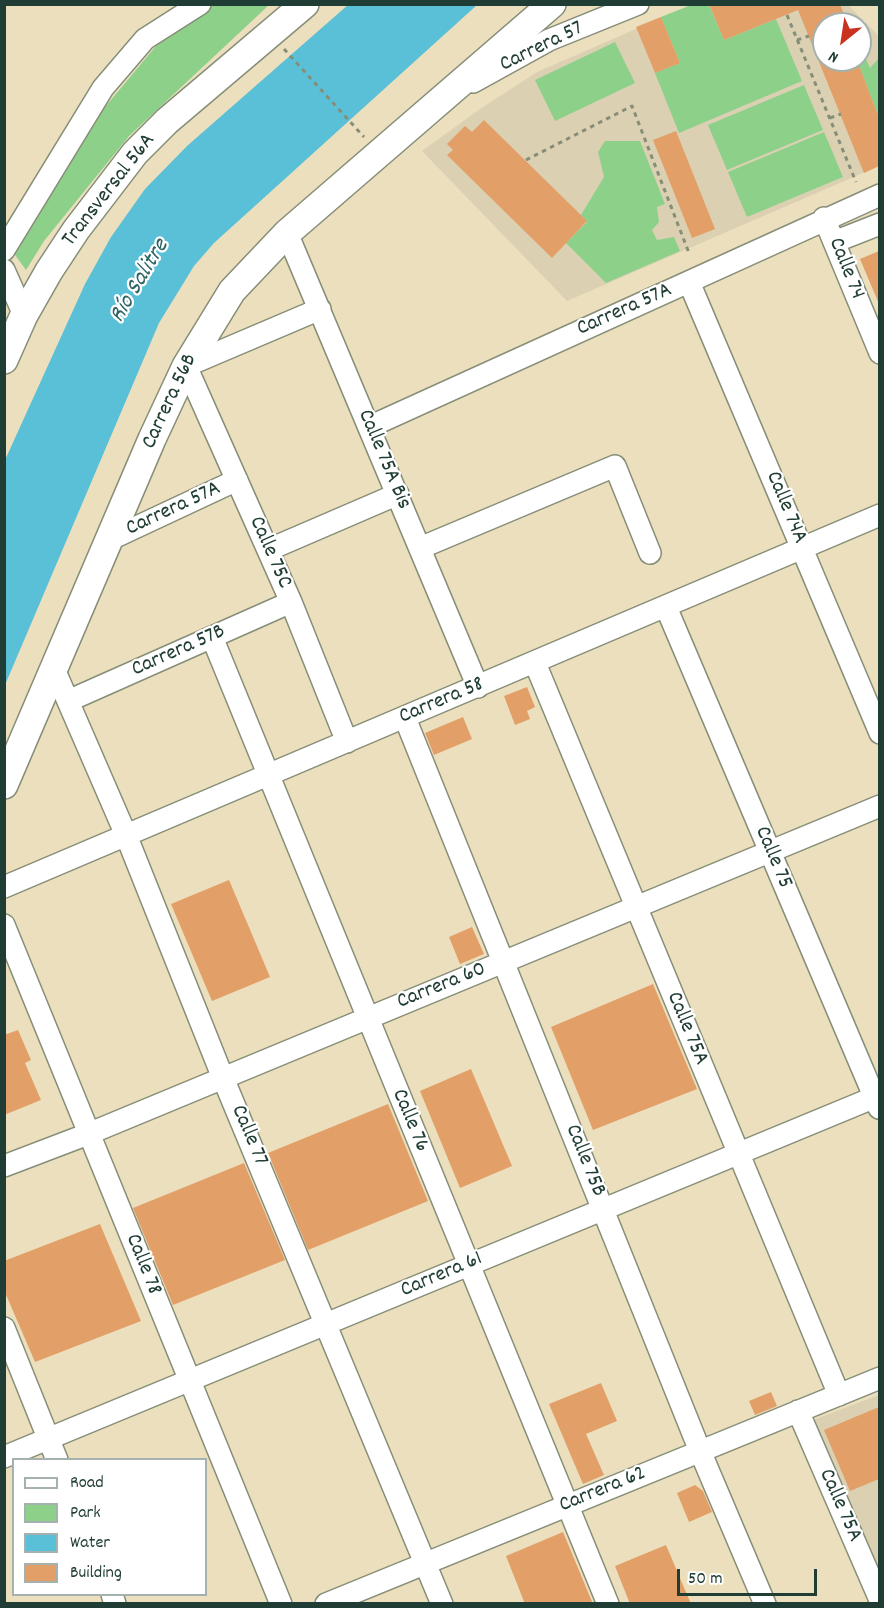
<!DOCTYPE html>
<meta charset="utf-8">
<style>
body{margin:0}
#map{position:relative;width:884px;height:1608px;overflow:hidden;background:#ecdfbd;font-family:Dekko,sans-serif}
canvas{display:block}
.frame{position:absolute;inset:0;border:6px solid #1f3d34;pointer-events:none}
.legend{position:absolute;left:12px;top:1458px;width:195px;height:138px;box-sizing:border-box;background:#fff;border:2px solid #a5b1ae;margin:0;padding:8px 10px;list-style:none;font-size:18px;color:#1f3d34}
.legend li{display:flex;align-items:center;gap:12px;height:30px}
.legend b{width:30px;border:2px solid #a5b1ae}
.north{position:absolute;left:812px;top:12px;width:60px;height:60px;box-sizing:border-box;background:#fff;border:2px solid #a5b1ae;border-radius:50%;rotate:210deg;font-size:16px;font-weight:700;line-height:24px;text-align:center;color:#1f3d34}
.north::after{content:'';display:block;margin:auto;width:21px;height:27px;background:#c8321e;clip-path:polygon(50% 0,100% 100%,50% 72%,0 100%)}
.scale{position:absolute;left:677px;top:1569px;width:140px;height:27px;box-sizing:border-box;border:3px solid #1f3d34;border-top:0;padding-left:8px;font-size:18px;line-height:21px;white-space:nowrap;color:#1f3d34;-webkit-text-stroke:4px #fff;paint-order:stroke}
</style>
<div id="map">
<canvas width="884" height="1608"></canvas>
<div class="frame"></div>
<ul class="legend">
<li><b style="height:8px;background:#fff"></b>Road</li>
<li><b style="height:16px;background:#8dd089"></b>Park</li>
<li><b style="height:16px;background:#59c0d7"></b>Water</li>
<li><b style="height:16px;background:#e29f68"></b>Building</li>
</ul>
<div class="north">N</div>
<div class="scale">50 m</div>
</div>
<script>
const c = document.querySelector('canvas').getContext('2d');
c.lineJoin = 'round';
function fillPath(path, color) { c.fillStyle = color; c.fill(path, 'evenodd'); }
const shape = rows => new Path2D(rows.map(r => 'M' + r).join(''));
function trace(path, color, width, dash) { c.strokeStyle = color; c.lineWidth = width; c.lineCap = dash ? 'butt' : 'round'; c.setLineDash(dash || []); c.stroke(path); }
function write(font, color, halo, rows, align = 'center') {
  c.font = font + ' Dekko,sans-serif'; c.lineWidth = 4.5; c.setLineDash([]); c.textBaseline = 'middle'; c.strokeStyle = halo; c.fillStyle = color; for (const [text, x, y, turn = 0] of rows) {
    c.save(); c.translate(x, y); c.rotate((+turn || 0) * Math.PI / 180); c.textAlign = isNaN(turn) ? turn : align; if (halo) c.strokeText(text, 0, 0); c.fillText(text, 0, 0); c.restore();
  }
}
fillPath(shape([
 [691,5,848,5,879,36,879,166,567,301,422,151,480,109,537,72],
 [824,24,860,24,860,60,824,60],
 [879,1395,879,1573,813,1420]
]), '#dbd1b2');
fillPath(shape([
 [206,5,269,5,129,136,44,241,26,270,10,248,100,113,156,46],
 [691,5,709,5,724,40,776,19,802,81,679,133,655,73,680,63,661,17],
 [615,42,635,83,555,121,535,80],
 [862,50,870,68,879,58,879,118,857,60,860,60],
 [804,85,823,130,727,170,708,125],
 [824,132,843,177,747,217,728,172],
 [605,141,640,141,665,204,657,207,659,222,652,230,657,240,674,237,680,251,606,283,566,243,587,222,581,215,604,177,598,152]
]), '#8dd089');
fillPath(shape([
 [349,4,477,5,214,243,194,266,159,323,5,685,5,460,85,284,111,237,145,189,187,146]
]), '#59c0d7');
fillPath(shape([
 [709,4,840,4,848,24,824,24,824,60,857,60,879,118,879,166,864,173,798,10,724,40],
 [661,17,680,63,655,73,636,27],
 [484,120,587,221,552,258,447,155,453,150,447,144,465,126,472,132],
 [676,131,715,229,692,238,653,140],
 [879,251,879,304,860,259],
 [527,687,535,707,527,711,530,719,515,725,504,696],
 [463,717,472,739,434,755,425,733],
 [229,880,270,977,212,1001,171,904],
 [472,927,484,954,460,964,449,937],
 [653,984,697,1089,593,1130,551,1027],
 [18,1030,31,1060,25,1063,41,1100,4,1115,4,1035],
 [471,1069,512,1166,460,1188,420,1091],
 [388,1104,428,1201,308,1250,268,1153],
 [244,1163,285,1260,173,1305,133,1208],
 [100,1224,141,1321,35,1362,4,1290,4,1261],
 [601,1383,617,1421,586,1434,604,1475,583,1484,549,1404],
 [771,1392,777,1406,755,1415,749,1401],
 [879,1407,879,1479,850,1491,824,1430],
 [695,1485,703,1491,712,1512,689,1522,677,1493],
 [563,1532,593,1604,525,1604,506,1556],
 [666,1545,691,1604,630,1604,615,1566]
]), '#e29f68');
const minor = shape([
 [473,82,549,40,638,4],
 [824,218,880,353],
 [287,233,478,687],
 [834,242,880,224],
 [4,250,103,88,145,39,200,4],
 [4,270,24,315],
 [689,282,880,733],
 [320,309,186,366,291,602,347,742],
 [369,427,880,195],
 [111,539,237,480],
 [420,548,615,466,650,553],
 [268,550,398,494],
 [666,607,879,1108],
 [212,637,608,1604],
 [535,663,839,1395],
 [54,669,126,835,223,1078,442,1604],
 [68,701,291,602],
 [405,718,700,1451,765,1604],
 [4,887,880,515],
 [4,925,281,1604],
 [4,1166,88,1134,880,806],
 [4,1328,57,1460],
 [798,1411,880,1600],
 [4,1457,880,1095],
 [112,1594,115,1604],
 [326,1604,880,1378]
]);
const major = shape([
 [4,360,24,315,49,271,76,230,135,153,167,121,305,4],
 [4,785,152,439,186,366,232,291,287,233,552,4]
]);
trace(minor, '#868e78', 24);
trace(major, '#868e78', 30);
trace(shape([
 [787,15,856,182],
 [797,40,809,36],
 [284,49,364,137],
 [830,118,841,114],
 [526,160,632,106,689,253]
]), '#868e78', 3, [4.5, 4.5]);
trace(minor, '#fff', 21);
trace(major, '#fff', 27);
write('22px', '#1f3d34', '#fff', [
 ["Carrera 57",542,48,-26],
 ["Transversal 56A",110,191,-52],
 ["Calle 74",845,269,68],
 ["Carrera 57A",625,311,-24],
 ["Carrera 56B",171,402,-65],
 ["Calle 75A Bis",383,460,67],
 ["Calle 74A",785,508,67],
 ["Carrera 57A",174,510,-25],
 ["Calle 75C",269,553,66],
 ["Carrera 57B",179,652,-24],
 ["Carrera 58",442,702,-23],
 ["Calle 75",772,858,67],
 ["Carrera 60",442,987,-22],
 ["Calle 75A",686,1029,67],
 ["Calle 76",409,1121,67],
 ["Calle 77",248,1136,67],
 ["Calle 75B",584,1161,68],
 ["Calle 78",142,1265,68],
 ["Carrera 61",442,1276,-23],
 ["Carrera 62",603,1491,-22],
 ["Calle 75A",839,1506,66]
]);
write('italic 24px', '#306465', '#fff', [
 ["Río Salitre",141,282,-59]
]);
</script>
